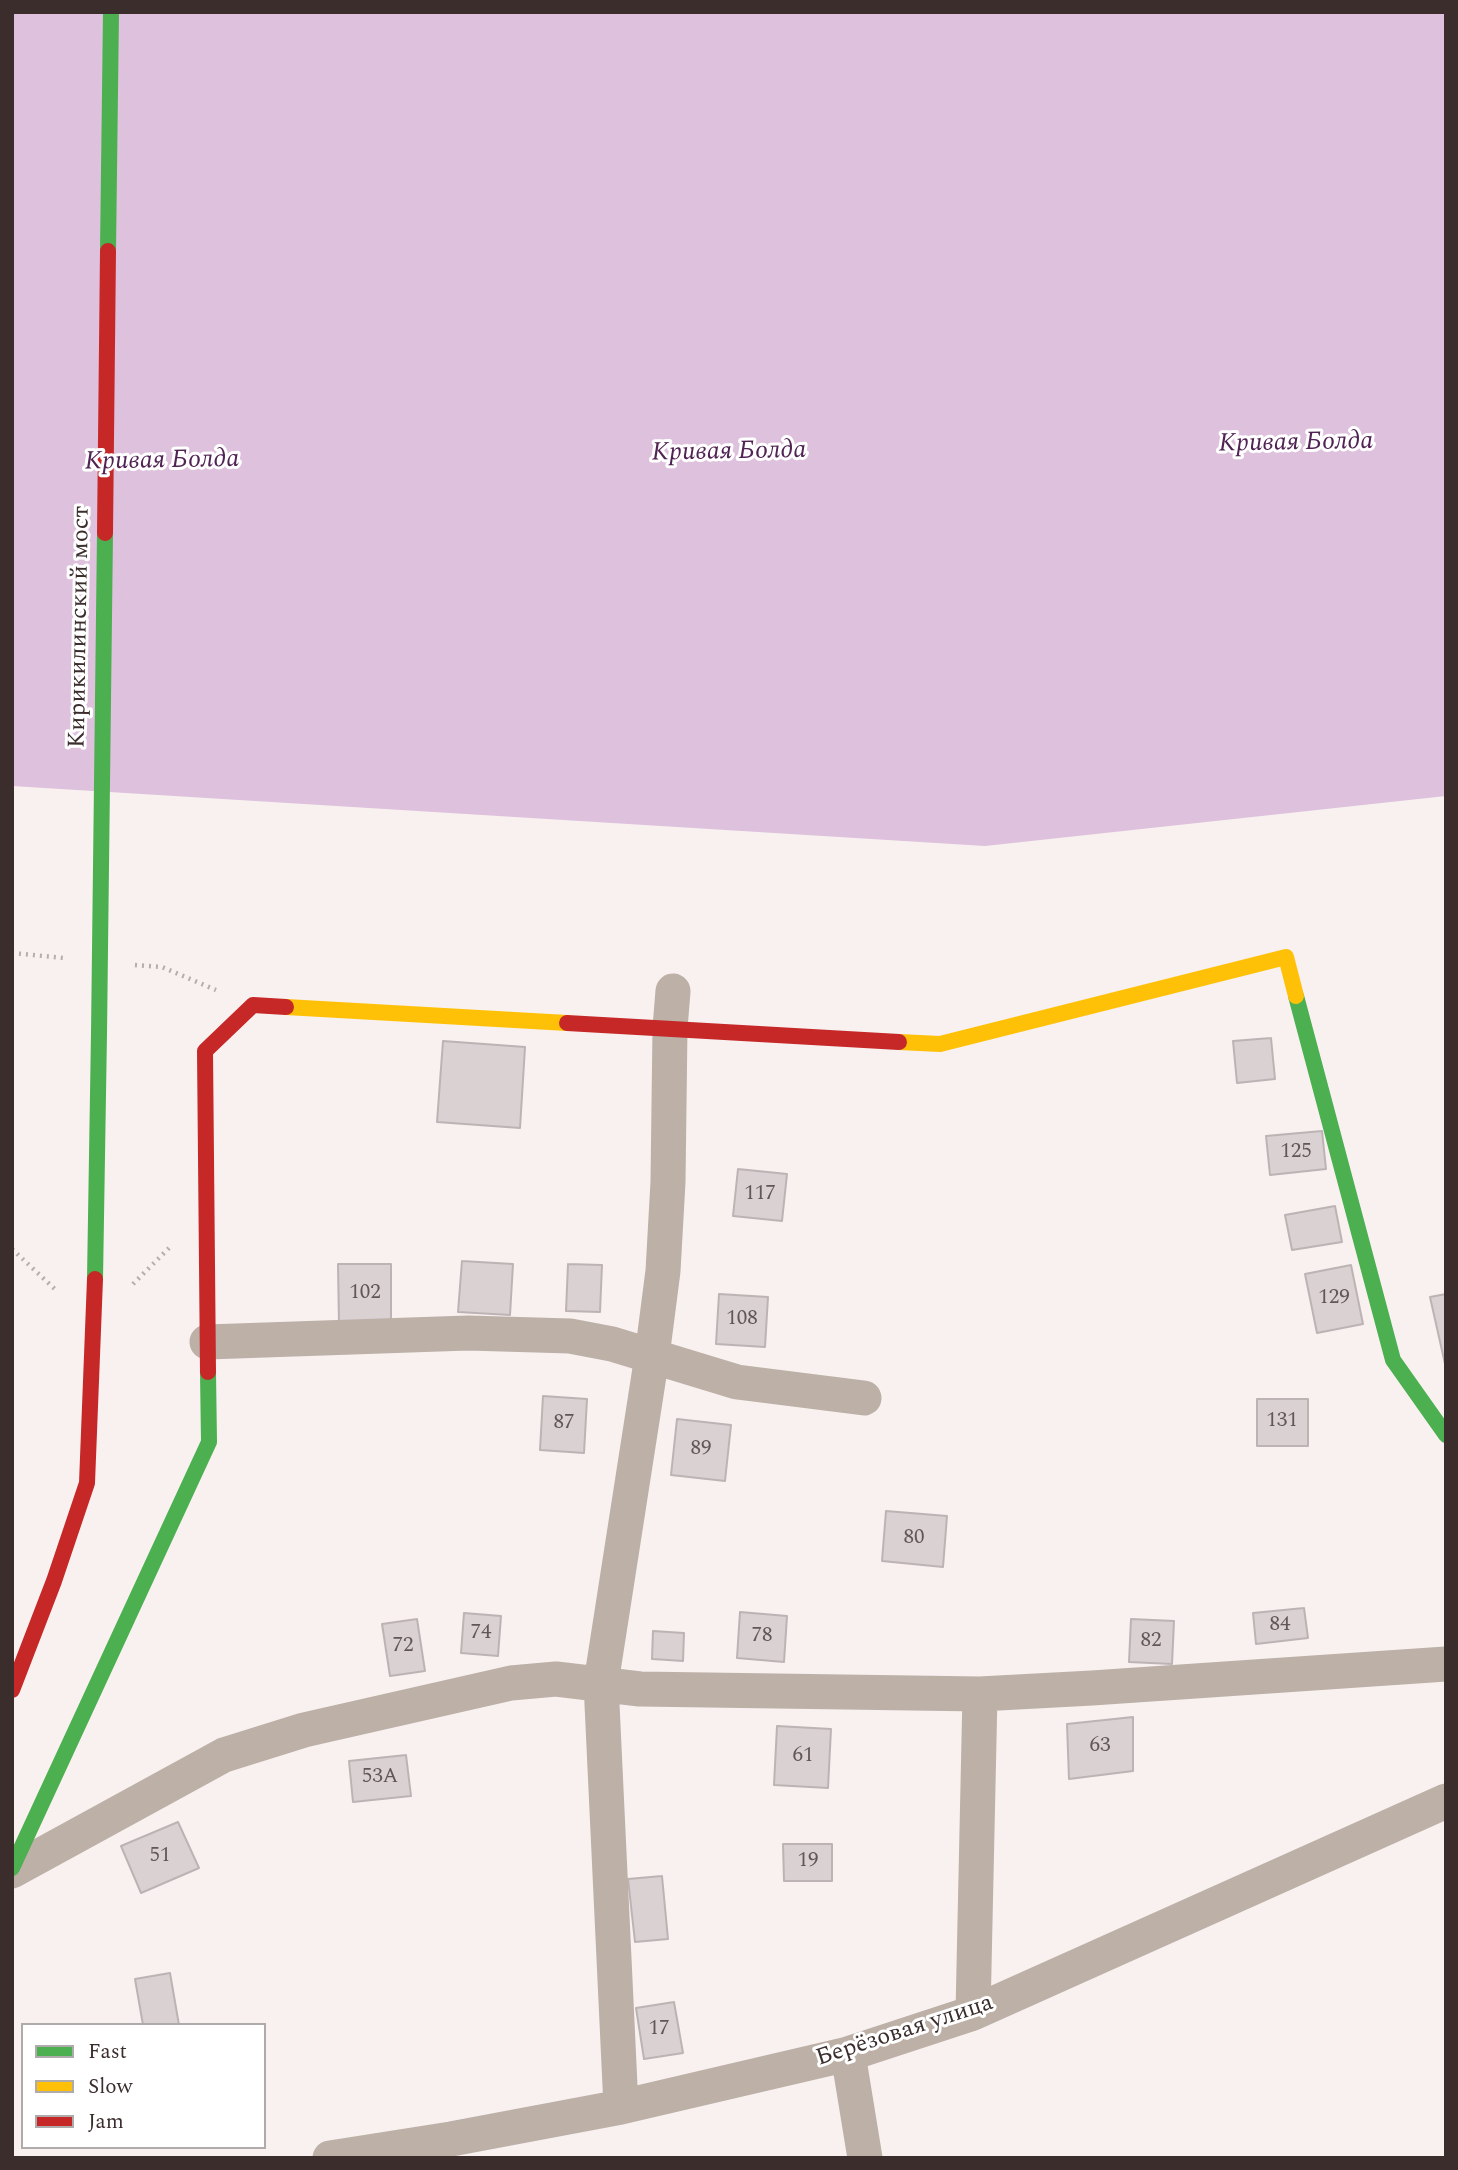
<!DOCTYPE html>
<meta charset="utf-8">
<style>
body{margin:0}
#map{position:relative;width:1458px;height:2170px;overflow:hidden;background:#f8f1f0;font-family:Spectral,serif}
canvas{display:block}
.frame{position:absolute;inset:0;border:14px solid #3a2d2c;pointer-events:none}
.legend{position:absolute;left:21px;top:2023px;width:245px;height:126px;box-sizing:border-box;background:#fff;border:2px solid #b0abab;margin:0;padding:9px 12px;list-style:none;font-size:21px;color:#3a2d2c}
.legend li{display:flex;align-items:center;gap:14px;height:35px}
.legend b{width:35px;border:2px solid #b0abab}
</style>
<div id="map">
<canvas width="1458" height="2170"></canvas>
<div class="frame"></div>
<ul class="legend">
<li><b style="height:9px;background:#4caf50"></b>Fast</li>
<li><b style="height:9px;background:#ffc107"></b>Slow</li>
<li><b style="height:9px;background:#c62828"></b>Jam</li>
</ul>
</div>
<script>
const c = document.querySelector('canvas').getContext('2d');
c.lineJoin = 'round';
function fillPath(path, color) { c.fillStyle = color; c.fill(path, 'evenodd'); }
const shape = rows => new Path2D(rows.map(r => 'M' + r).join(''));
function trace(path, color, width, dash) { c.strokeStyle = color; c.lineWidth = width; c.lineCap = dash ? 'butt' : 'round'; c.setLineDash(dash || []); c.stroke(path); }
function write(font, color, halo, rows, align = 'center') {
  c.font = font + ' Spectral,serif'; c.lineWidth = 6; c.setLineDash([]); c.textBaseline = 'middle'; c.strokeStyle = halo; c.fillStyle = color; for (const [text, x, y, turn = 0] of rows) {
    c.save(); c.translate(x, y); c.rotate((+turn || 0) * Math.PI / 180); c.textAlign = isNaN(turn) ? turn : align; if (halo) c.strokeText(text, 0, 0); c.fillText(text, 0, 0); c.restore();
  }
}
fillPath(shape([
 [12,12,1446,12,1446,796,985,846,12,786]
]), '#dec1dc');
const building = shape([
 [1271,1038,1275,1079,1237,1083,1233,1041,1271,1038],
 [443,1041,525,1047,520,1128,437,1122,443,1041],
 [1322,1131,1326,1169,1270,1175,1266,1136,1322,1131],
 [738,1169,787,1174,782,1221,733,1216,738,1169],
 [1335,1206,1342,1242,1292,1250,1285,1215,1335,1206],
 [462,1261,513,1264,510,1315,458,1312,462,1261],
 [338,1264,391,1264,391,1324,339,1325,338,1264],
 [568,1264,602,1265,600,1312,566,1311,568,1264],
 [1351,1265,1363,1324,1317,1333,1305,1274,1351,1265],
 [719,1294,768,1297,765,1347,716,1344,719,1294],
 [1446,1294,1446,1364,1445,1364,1430,1297,1446,1294],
 [543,1396,587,1399,584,1453,540,1450,543,1396],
 [1257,1399,1308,1399,1308,1446,1257,1446,1257,1399],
 [677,1419,731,1425,725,1481,671,1475,677,1419],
 [886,1511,947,1516,943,1567,882,1561,886,1511],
 [1304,1608,1308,1638,1256,1644,1253,1613,1304,1608],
 [740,1612,787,1616,784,1662,737,1658,740,1612],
 [464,1613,501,1616,498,1656,461,1653,464,1613],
 [417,1619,425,1671,390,1676,382,1624,417,1619],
 [1131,1619,1174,1621,1172,1664,1129,1662,1131,1619],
 [653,1631,684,1633,683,1661,652,1659,653,1631],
 [1133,1717,1133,1771,1069,1779,1067,1724,1133,1717],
 [777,1726,831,1729,828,1788,774,1785,777,1726],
 [406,1755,411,1796,353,1802,349,1761,406,1755],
 [178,1822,199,1868,141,1893,121,1846,178,1822],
 [783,1844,832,1844,832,1881,784,1881,783,1844],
 [662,1876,668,1939,635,1942,628,1879,662,1876],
 [170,1973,179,2025,143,2025,135,1979,170,1973],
 [674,2002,683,2053,644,2059,636,2008,674,2002]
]);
fillPath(building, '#dad1d3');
trace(building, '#bdb3b5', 2);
trace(shape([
 [12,953,64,958],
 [135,965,162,967,216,990],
 [12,1249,58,1292],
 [133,1284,169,1248]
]), '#b7aea9', 4.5, [2, 5]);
trace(shape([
 [207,1342,468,1333,570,1336,612,1344,737,1382,864,1398],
 [12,1871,224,1755,304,1730,511,1683,556,1679,640,1689,980,1694,1092,1688,1446,1664],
 [973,2013,980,1694],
 [848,2054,865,2158],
 [621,2107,601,1683,652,1356,663,1271,668,1182,670,1028,673,991],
 [330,2158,451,2139,621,2107,848,2054,973,2013,1446,1801]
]), '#bcb0a7', 35);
trace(shape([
 [1296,996,1393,1360,1446,1435],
 [95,1279,99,1033],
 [12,1868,209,1442,208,1372]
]), '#4caf50', 16);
trace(shape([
 [286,1007,567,1023],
 [899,1042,940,1044,1286,957,1296,996]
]), '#ffc107', 16);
trace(shape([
 [567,1023,899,1042],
 [208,1372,205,1051,253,1005,286,1007],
 [12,1690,54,1581,87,1483,95,1279]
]), '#c62828', 16);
trace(shape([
 [108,251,111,12],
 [99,1033,105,533]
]), '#4caf50', 16);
trace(shape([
 [105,533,108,251]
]), '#c62828', 16);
write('21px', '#625656', null, [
 ["125",1296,1153],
 ["117",760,1195],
 ["102",365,1294],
 ["129",1334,1299],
 ["108",742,1320],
 ["131",1282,1422],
 ["87",564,1424],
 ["89",701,1450],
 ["80",914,1539],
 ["84",1280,1626],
 ["74",481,1634],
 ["78",762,1637],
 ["82",1151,1642],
 ["72",403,1647],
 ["63",1100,1747],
 ["61",803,1757],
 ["53А",380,1778],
 ["51",160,1857],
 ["19",808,1862],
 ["17",659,2030]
]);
write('24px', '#3a2d2c', '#fff', [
 ["Кирикилинский мост",81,627,-89],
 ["Берёзовая улица",905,2032,-18]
]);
write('italic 26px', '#512254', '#fff', [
 ["Кривая Болда",1296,444,-1],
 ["Кривая Болда",729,453,-1],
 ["Кривая Болда",162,462,-1]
]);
</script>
